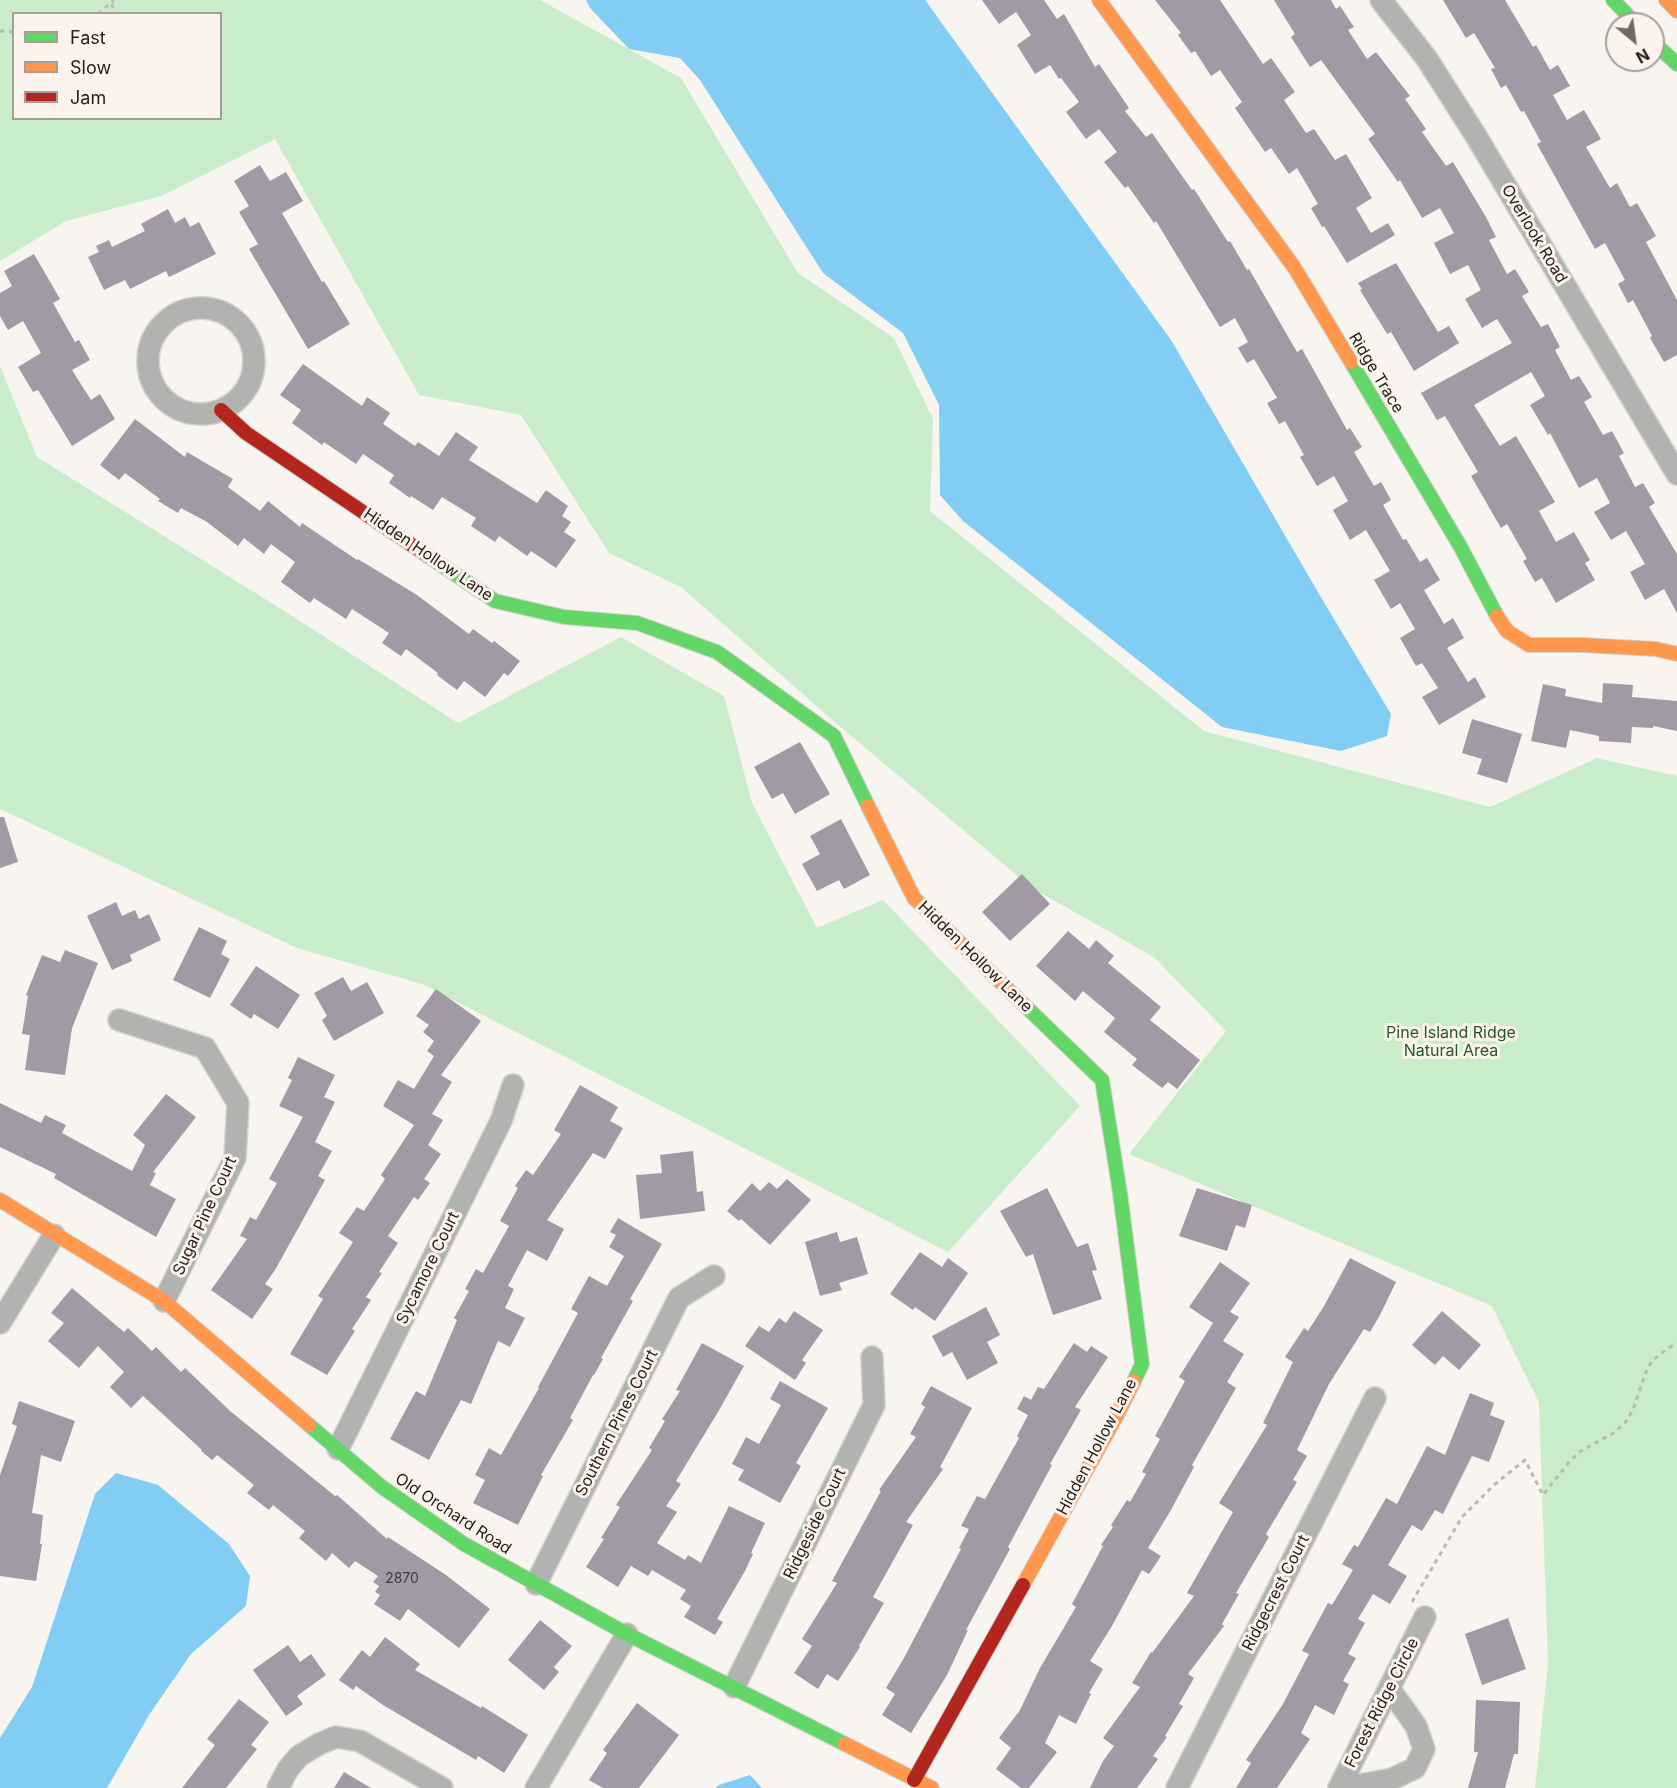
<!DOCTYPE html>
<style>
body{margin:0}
#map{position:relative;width:1677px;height:1788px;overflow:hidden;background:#f8f4f0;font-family:Inter,sans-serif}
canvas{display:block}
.legend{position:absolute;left:12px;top:12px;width:210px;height:108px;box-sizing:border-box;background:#fcf4ec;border:2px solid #a69e97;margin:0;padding:8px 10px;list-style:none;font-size:18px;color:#251e17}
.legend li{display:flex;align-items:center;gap:12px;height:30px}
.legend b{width:30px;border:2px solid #a69e97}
.north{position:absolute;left:1605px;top:12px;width:60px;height:60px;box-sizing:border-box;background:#fcf4ec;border:2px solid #a69e97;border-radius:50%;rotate:151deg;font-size:16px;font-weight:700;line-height:24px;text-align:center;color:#251e17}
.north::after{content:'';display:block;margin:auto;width:21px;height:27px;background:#6f6963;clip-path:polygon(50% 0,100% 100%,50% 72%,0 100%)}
</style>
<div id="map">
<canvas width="1677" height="1788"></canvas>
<ul class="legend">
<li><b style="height:8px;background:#63d668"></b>Fast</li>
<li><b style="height:8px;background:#ff974d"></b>Slow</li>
<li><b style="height:8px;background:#b3261e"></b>Jam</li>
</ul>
<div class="north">N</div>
</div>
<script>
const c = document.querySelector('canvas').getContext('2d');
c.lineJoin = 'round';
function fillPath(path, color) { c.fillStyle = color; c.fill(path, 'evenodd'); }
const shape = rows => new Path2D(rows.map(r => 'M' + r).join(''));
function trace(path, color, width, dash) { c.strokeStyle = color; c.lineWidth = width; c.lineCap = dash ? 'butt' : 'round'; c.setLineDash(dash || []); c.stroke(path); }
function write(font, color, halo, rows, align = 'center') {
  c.font = font + ' Inter,sans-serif'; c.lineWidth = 6; c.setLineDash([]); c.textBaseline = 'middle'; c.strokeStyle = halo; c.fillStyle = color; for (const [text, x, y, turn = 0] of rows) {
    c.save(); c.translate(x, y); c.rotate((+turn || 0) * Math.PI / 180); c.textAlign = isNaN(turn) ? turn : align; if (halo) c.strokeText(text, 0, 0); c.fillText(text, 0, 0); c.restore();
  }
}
fillPath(shape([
 [0,0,540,0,681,78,798,273,894,338,933,419,930,511,1204,731,1490,807,1597,758,1677,776,1677,1788,1535,1788,1548,1664,1539,1403,1492,1306,1129,1154,1226,1031,1154,957,1032,888,837,724,681,587,609,553,521,415,419,395,275,139,161,196,66,221,0,261],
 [14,14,220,14,220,118,14,118],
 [0,366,37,457,286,612,458,723,621,637,724,696,752,803,817,928,883,900,1080,1106,948,1252,422,984,297,948,0,809]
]), '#c9edca');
fillPath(shape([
 [586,0,925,0,1171,340,1322,599,1391,714,1387,736,1341,751,1222,727,963,521,940,495,939,405,903,333,823,273,700,80,680,58,629,49,590,8],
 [116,1473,158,1485,229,1544,250,1576,246,1606,191,1654,149,1715,107,1788,0,1788,0,1738,32,1687,95,1494],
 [750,1775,762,1788,715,1788,719,1785]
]), '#82cdf3');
fillPath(shape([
 [982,0,1044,0,1057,19,1064,14,1095,67,1099,64,1129,108,1125,111,1146,137,1152,133,1192,190,1194,189,1228,242,1230,241,1247,270,1249,269,1297,352,1302,349,1347,430,1350,428,1362,447,1354,452,1374,486,1381,482,1391,500,1383,505,1403,540,1406,539,1420,562,1427,558,1440,580,1424,590,1444,624,1453,618,1464,638,1447,648,1468,682,1475,677,1486,697,1439,725,1422,697,1438,688,1422,663,1416,666,1400,638,1415,629,1400,603,1391,609,1374,580,1390,571,1366,530,1350,540,1333,510,1348,501,1334,476,1317,486,1300,457,1304,455,1285,421,1279,424,1267,403,1277,398,1254,359,1247,363,1238,348,1248,342,1235,318,1220,327,1156,221,1154,223,1128,186,1125,188,1104,162,1117,152,1099,129,1086,139,1066,112,1079,102,1061,78,1059,79,1050,65,1035,74,1017,45,1031,35,1016,12,999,24],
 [1155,0,1220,0,1263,64,1271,58,1295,92,1284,100,1306,133,1314,129,1335,160,1346,154,1372,198,1356,208,1371,233,1388,223,1395,235,1347,263,1324,226,1322,227,1311,208,1318,204,1297,168,1289,174,1271,148,1265,152,1235,108,1242,102,1220,70,1211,76,1195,51,1191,53,1178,35,1181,33],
 [1274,0,1331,0,1336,9,1340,6,1354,27,1348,30,1367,59,1376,52,1410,96,1405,99,1426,129,1422,132,1446,166,1453,162,1486,217,1496,237,1489,240,1507,274,1515,269,1529,292,1522,296,1541,327,1548,324,1560,347,1555,350,1571,380,1579,376,1592,397,1584,402,1603,435,1612,431,1624,453,1619,456,1635,487,1643,483,1655,503,1649,507,1677,554,1677,613,1664,589,1645,600,1630,572,1645,564,1626,531,1611,540,1594,512,1610,503,1597,478,1579,488,1550,433,1548,435,1530,405,1545,396,1531,372,1474,405,1500,446,1516,436,1555,502,1539,511,1556,542,1574,532,1590,560,1585,563,1595,580,1556,603,1542,578,1535,582,1523,561,1527,559,1507,524,1501,528,1471,476,1478,472,1445,416,1437,420,1421,393,1512,343,1497,319,1482,328,1465,299,1481,290,1468,265,1450,274,1434,243,1454,233,1440,208,1422,218,1400,180,1398,182,1368,139,1375,134,1321,60,1310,67,1291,37,1295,34],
 [1443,0,1505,0,1533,47,1536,45,1550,70,1558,65,1570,86,1553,95,1567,120,1584,110,1601,139,1586,147,1610,188,1617,183,1630,207,1637,203,1656,236,1646,242,1677,300,1677,355,1664,362,1650,338,1652,336,1633,300,1628,303,1618,284,1625,280,1605,243,1595,249,1537,144,1541,142,1524,111,1521,112,1506,85,1501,88,1491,69,1495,68,1474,33,1466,38],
 [260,165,270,181,286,172,303,201,282,213,322,282,324,281,350,324,308,349,249,249,258,244,239,212,249,206,234,181],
 [168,209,175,223,185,217,190,227,199,222,216,254,169,277,166,271,130,289,125,280,104,290,88,257,99,252,96,246,109,240,112,247,145,231,141,224],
 [34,254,60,299,53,303,75,342,79,340,90,360,72,370,91,400,100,394,115,419,72,446,38,390,33,392,18,367,41,353,23,321,8,330,0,316,0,293,12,286,4,271],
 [1396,263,1438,332,1449,326,1459,343,1414,371,1391,332,1387,334,1360,290,1362,289,1358,283],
 [303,364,362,406,367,397,390,413,383,424,415,446,418,442,439,456,456,432,478,447,469,460,537,503,546,490,568,506,562,516,571,522,564,532,576,540,556,568,531,551,527,556,499,536,495,542,471,526,476,518,442,497,433,510,411,496,410,498,389,483,394,475,363,454,356,464,324,442,322,445,292,423,301,410,280,395],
 [135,419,185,457,187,452,233,479,228,487,260,511,268,501,300,527,302,523,357,560,358,559,417,595,469,634,473,629,492,643,494,641,520,661,508,676,504,673,485,697,464,681,457,690,437,675,438,673,406,649,401,656,382,643,389,633,352,609,346,619,314,598,310,603,281,582,295,562,271,544,264,554,244,538,238,546,207,522,181,508,178,513,158,501,160,499,125,473,119,480,100,465],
 [1603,683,1633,685,1632,697,1677,701,1677,731,1653,726,1653,728,1632,727,1631,743,1599,741,1599,736,1570,730,1566,748,1531,741,1543,684,1566,689,1565,696,1602,703],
 [1472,719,1522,734,1507,783,1477,774,1482,759,1462,753],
 [800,742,830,794,795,814,783,793,772,799,754,767],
 [0,817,4,817,18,862,0,868],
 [841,819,870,875,844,889,839,880,817,891,802,864,820,854,810,836],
 [1022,874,1050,904,1010,941,982,912],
 [116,902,122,916,135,910,139,919,149,914,161,940,130,955,132,961,112,970,87,916],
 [199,927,227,941,221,954,230,959,210,998,173,980],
 [1068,931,1089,949,1096,940,1114,956,1108,963,1161,1007,1150,1020,1200,1060,1177,1089,1168,1082,1162,1088,1132,1065,1137,1059,1104,1032,1115,1018,1083,991,1075,1001,1036,966],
 [65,950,98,963,72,1028,65,1075,25,1070,30,1035,22,1034,28,996,26,995,42,955,60,962],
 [256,966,300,995,278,1029,254,1014,251,1019,230,1005],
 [343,977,351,991,367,982,384,1013,334,1041,322,1020,327,1016,314,993],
 [436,989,481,1021,441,1075,452,1082,432,1114,443,1120,428,1145,441,1154,424,1179,430,1183,418,1200,414,1197,388,1236,398,1243,379,1272,382,1273,366,1297,371,1300,352,1329,355,1331,327,1375,290,1354,323,1299,318,1296,353,1242,339,1233,357,1207,364,1211,385,1179,381,1175,414,1125,383,1106,398,1080,414,1089,434,1056,427,1051,434,1041,423,1032,429,1025,416,1016],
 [298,1057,335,1075,324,1097,335,1102,315,1142,332,1151,318,1176,325,1180,275,1270,265,1284,273,1289,252,1319,211,1290,247,1239,240,1236,250,1217,256,1220,277,1183,269,1179,303,1117,279,1106,292,1080,288,1078],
 [580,1085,618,1107,610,1121,623,1128,605,1159,593,1153,547,1220,564,1229,547,1261,527,1250,508,1286,514,1289,505,1308,525,1318,510,1347,498,1341,471,1404,461,1400,429,1460,390,1439,416,1391,425,1396,457,1320,454,1318,469,1291,465,1289,476,1269,483,1273,509,1226,500,1221,518,1188,515,1186,526,1170,533,1175,561,1134,554,1130],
 [166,1094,196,1117,153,1172,156,1173,150,1185,176,1199,156,1237,54,1178,56,1174,0,1147,0,1103,41,1123,45,1115,66,1125,62,1133,132,1171,145,1145,133,1135],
 [693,1151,697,1192,703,1191,705,1211,640,1219,636,1175,662,1173,660,1155],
 [787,1179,811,1200,770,1245,741,1219,739,1221,727,1211,752,1183,760,1191,769,1182,777,1189],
 [1047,1188,1077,1247,1088,1243,1097,1270,1092,1271,1102,1299,1053,1315,1033,1254,1026,1257,1000,1211],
 [1197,1188,1252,1205,1245,1228,1236,1225,1227,1251,1179,1236],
 [618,1218,662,1244,630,1299,633,1301,601,1358,603,1359,594,1375,593,1375,570,1418,573,1420,541,1475,543,1476,518,1525,473,1503,485,1480,475,1475,489,1448,501,1455,539,1388,538,1387,578,1313,571,1309,589,1276,607,1286,624,1256,609,1247,616,1235,610,1232],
 [837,1232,840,1242,857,1237,868,1274,839,1283,842,1290,820,1296,805,1242],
 [920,1252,942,1267,948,1258,968,1273,935,1321,915,1307,913,1310,890,1294],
 [1350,1258,1396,1282,1380,1315,1370,1332,1364,1329,1329,1384,1297,1450,1307,1456,1293,1480,1297,1482,1266,1534,1269,1537,1236,1593,1239,1594,1222,1624,1224,1626,1188,1674,1194,1678,1179,1704,1183,1706,1165,1736,1167,1737,1153,1756,1158,1759,1137,1788,1090,1788,1103,1761,1114,1746,1103,1738,1140,1687,1132,1683,1151,1652,1152,1653,1194,1596,1187,1593,1233,1512,1219,1503,1267,1425,1263,1423,1293,1362,1285,1357,1304,1328,1308,1331,1324,1306],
 [1220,1262,1250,1283,1230,1312,1239,1317,1223,1341,1244,1354,1227,1382,1236,1388,1192,1465,1194,1467,1171,1510,1148,1548,1161,1556,1149,1574,1142,1570,1112,1626,1090,1661,1103,1669,1089,1693,1091,1694,1076,1724,1059,1715,1045,1743,1057,1752,1029,1788,1021,1788,996,1769,1011,1748,999,1738,1020,1710,1040,1668,1076,1607,1072,1604,1103,1546,1101,1545,1113,1527,1111,1525,1127,1500,1130,1502,1146,1474,1142,1472,1160,1439,1155,1436,1185,1381,1179,1377,1213,1323,1189,1307],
 [72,1288,124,1332,128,1328,152,1351,156,1347,181,1372,185,1368,230,1411,335,1496,337,1495,387,1539,388,1537,446,1575,490,1609,459,1648,408,1609,400,1621,374,1604,380,1595,375,1592,379,1586,373,1582,378,1576,355,1561,349,1568,332,1553,326,1561,299,1538,305,1531,273,1505,269,1510,247,1493,254,1485,217,1455,212,1460,201,1451,202,1450,143,1396,131,1408,110,1387,124,1372,98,1346,79,1368,48,1341,64,1323,51,1313],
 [986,1307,1000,1335,987,1342,998,1363,967,1380,952,1352,943,1357,932,1336],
 [794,1311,823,1330,802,1360,806,1363,795,1380,745,1346,759,1326,769,1332,779,1318,786,1323],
 [1442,1311,1481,1345,1459,1370,1443,1356,1435,1365,1412,1345],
 [702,1343,744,1366,718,1412,676,1481,681,1484,666,1506,677,1512,657,1543,685,1560,688,1555,701,1563,729,1506,765,1523,751,1553,753,1554,745,1571,717,1619,723,1622,715,1635,684,1617,691,1606,680,1599,686,1590,652,1570,648,1576,631,1566,618,1587,586,1567,604,1539,601,1538,620,1507,616,1505,652,1450,649,1448,665,1421,662,1419,680,1391,676,1390],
 [1074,1343,1087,1352,1091,1346,1108,1357,1075,1407,1081,1410,1050,1464,1052,1465,1008,1547,1010,1549,966,1630,968,1630,947,1675,911,1733,882,1715,895,1694,886,1688,904,1658,961,1549,959,1548,969,1529,961,1526,977,1496,985,1499,1019,1438,1017,1436,1028,1415,1017,1409,1024,1396,1031,1400,1038,1387,1044,1389],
 [780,1381,828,1408,796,1463,801,1466,780,1503,738,1480,744,1470,732,1464,746,1437,759,1444,781,1405,770,1399],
 [931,1386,972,1408,940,1467,943,1469,906,1522,913,1525,873,1597,884,1603,859,1646,860,1647,838,1681,827,1674,818,1689,794,1673,812,1646,802,1639,837,1583,832,1581,881,1491,879,1490,916,1437,910,1434,925,1407,921,1404],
 [1470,1393,1494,1403,1490,1415,1505,1421,1489,1462,1472,1456,1443,1514,1435,1510,1422,1531,1412,1525,1388,1565,1407,1576,1390,1604,1373,1594,1358,1619,1365,1623,1348,1654,1356,1658,1343,1681,1349,1684,1334,1715,1315,1705,1301,1733,1310,1739,1277,1788,1236,1788,1251,1763,1246,1760,1283,1704,1309,1654,1302,1651,1328,1603,1332,1605,1353,1570,1342,1564,1354,1545,1358,1547,1386,1498,1397,1504,1427,1446,1445,1455],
 [19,1401,75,1421,61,1462,41,1455,32,1513,43,1515,40,1544,42,1544,36,1581,0,1576,0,1475,17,1426,12,1424],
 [1508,1618,1526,1669,1482,1685,1465,1634],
 [540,1620,572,1646,554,1667,559,1672,544,1690,508,1660],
 [385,1637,420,1664,415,1670,481,1708,482,1706,528,1735,504,1773,478,1756,476,1760,383,1705,356,1686,353,1690,339,1680,362,1650,370,1657],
 [288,1645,300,1662,311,1654,326,1675,297,1696,303,1704,286,1716,253,1670],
 [239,1699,269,1722,251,1745,257,1749,226,1788,182,1788,215,1745,207,1739],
 [1476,1700,1520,1702,1518,1754,1514,1754,1505,1788,1468,1788,1478,1752,1474,1752],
 [637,1703,679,1735,639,1788,603,1788,589,1780,607,1753,603,1750],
 [344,1772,371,1788,334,1788]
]), '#a299a6');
const street = shape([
 [1381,0,1427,59,1476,136,1677,474],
 '148 361a53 53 0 1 1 106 0a53 53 0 1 1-106 0Z',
 [119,1020,205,1048,238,1103,235,1158,164,1301],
 [0,1323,54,1235],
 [338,1449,501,1121,513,1085],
 [536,1584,679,1298,714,1276],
 [734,1687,874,1405,872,1357],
 [278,1788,288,1769,299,1756,319,1744,336,1737,360,1741,442,1788],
 [536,1788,627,1634],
 [1177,1788,1375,1398],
 [1339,1788,1425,1617],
 [1343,1788,1392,1779,1415,1768,1424,1749,1416,1726,1389,1688]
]);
const fast = shape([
 [1613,0,1636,24],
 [1653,42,1677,64],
 [1351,362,1460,546,1497,616],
 [428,556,495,601,564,617,637,623,717,652,834,736,868,806],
 [1021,1002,1102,1080,1120,1193,1142,1364,1134,1381],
 [309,1425,382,1487,464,1544,627,1634,845,1744]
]);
const slow = shape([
 [1099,0,1294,267,1351,362],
 [1666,0,1677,11],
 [1497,616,1507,631,1529,645,1582,645,1656,649,1677,654],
 [868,806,914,898,1021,1002],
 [0,1200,164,1301,309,1425],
 [1023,1585,1117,1415,1134,1381],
 [845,1744,932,1788]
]);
const jam = shape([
 [221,410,246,433,428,556],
 [914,1780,1023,1585]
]);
trace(street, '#d5d2ce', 24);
trace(fast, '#d5d2ce', 16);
trace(slow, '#d5d2ce', 16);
trace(jam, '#d5d2ce', 16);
trace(shape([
 [112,4,114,14],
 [98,14,114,0],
 [0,31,14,32],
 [1412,1602,1462,1517,1495,1484,1525,1460,1543,1495,1569,1462,1581,1451,1612,1434,1625,1423,1633,1410,1646,1372,1652,1361,1668,1348,1677,1344]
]), '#bab9b6', 3, [4.5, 4.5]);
trace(street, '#b0b3af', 21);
trace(fast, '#63d668', 14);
trace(slow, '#ff974d', 14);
trace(jam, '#b3261e', 14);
write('14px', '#443d3b', null, [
 ["2870",402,1579]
]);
write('16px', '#251e17', '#fcf4ec', [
 ["Overlook Road",1534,234,59],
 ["Ridge Trace",1376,373,59],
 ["Hidden Hollow Lane",428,555,34],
 ["Hidden Hollow Lane",975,957,44],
 ["Sugar Pine Court",205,1216,-65],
 ["Sycamore Court",428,1268,-64],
 ["Southern Pines Court",617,1423,-63],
 ["Hidden Hollow Lane",1097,1447,-62],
 ["Old Orchard Road",453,1514,33],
 ["Ridgeside Court",815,1524,-64],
 ["Ridgecrest Court",1276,1593,-63],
 ["Forest Ridge Circle",1382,1703,-63]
]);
write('16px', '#20582b', '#fcf4ec', [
 ["Pine Island Ridge",1451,1033],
 ["Natural Area",1451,1051]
]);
</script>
